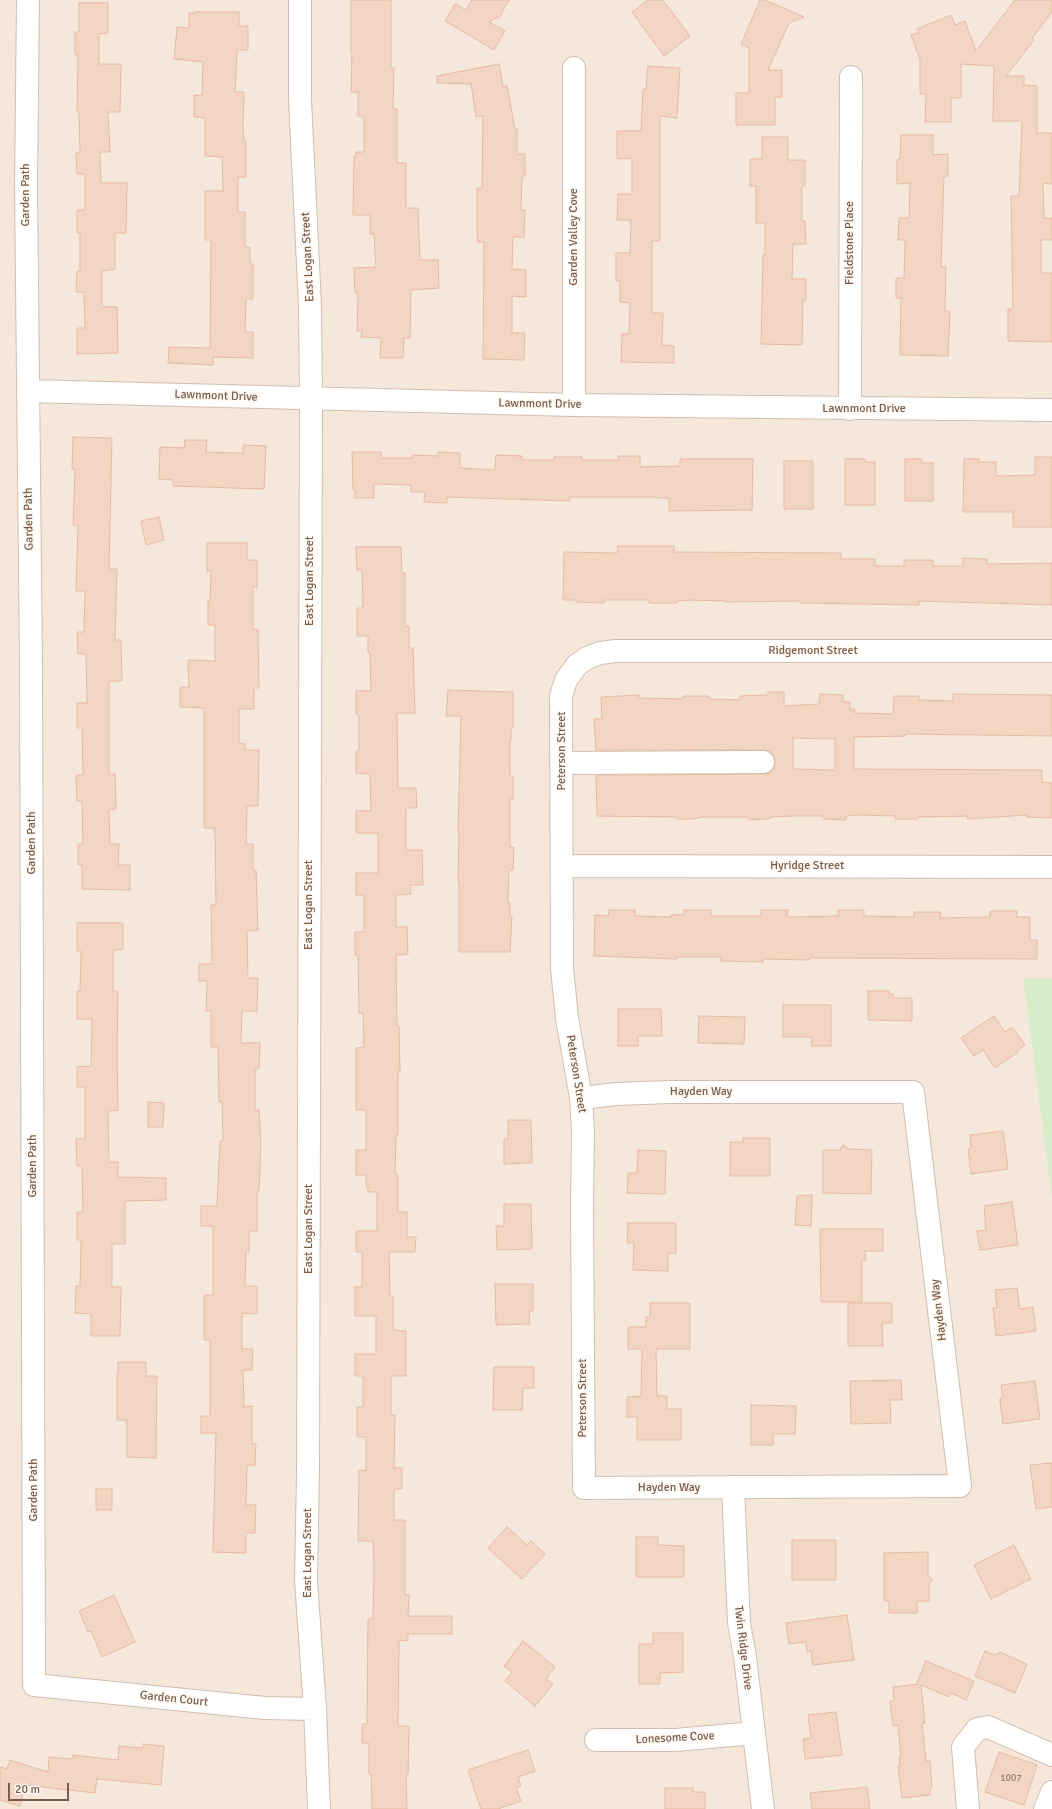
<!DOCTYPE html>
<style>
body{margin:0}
#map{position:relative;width:1052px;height:1809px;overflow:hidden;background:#fdf6ec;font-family:Signika,sans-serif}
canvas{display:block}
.scale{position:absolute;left:8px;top:1783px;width:61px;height:18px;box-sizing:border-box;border:2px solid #7a5c4d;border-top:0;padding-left:5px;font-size:12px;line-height:14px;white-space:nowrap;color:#7a5c4d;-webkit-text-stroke:3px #fffaf3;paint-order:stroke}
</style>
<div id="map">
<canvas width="1052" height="1809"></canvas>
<div class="scale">20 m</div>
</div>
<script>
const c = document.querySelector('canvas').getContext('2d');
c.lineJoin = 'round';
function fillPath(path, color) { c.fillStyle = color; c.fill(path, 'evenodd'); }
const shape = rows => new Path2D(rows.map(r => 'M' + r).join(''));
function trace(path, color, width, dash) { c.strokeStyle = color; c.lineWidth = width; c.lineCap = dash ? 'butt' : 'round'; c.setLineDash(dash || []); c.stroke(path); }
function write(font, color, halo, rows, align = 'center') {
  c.font = font + ' Signika,sans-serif'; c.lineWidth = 3.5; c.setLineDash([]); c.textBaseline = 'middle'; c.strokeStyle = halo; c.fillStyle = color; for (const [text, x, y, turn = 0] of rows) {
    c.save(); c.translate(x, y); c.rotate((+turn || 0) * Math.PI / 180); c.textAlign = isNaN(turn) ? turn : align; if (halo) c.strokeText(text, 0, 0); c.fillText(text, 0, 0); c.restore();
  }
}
fillPath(shape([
 [0,0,1052,0,1052,978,1023,978,1052,1201,1052,1809,0,1809]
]), '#f5e8da');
fillPath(shape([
 [1023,978,1052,978,1052,1201]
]), '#d8ecc9');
const building = shape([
 [351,0,391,0,391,68,394,68,393,109,397,109,397,163,406,163,406,208,418,208,420,260,438,260,439,288,411,290,410,338,404,338,403,358,380,358,381,338,361,337,362,331,357,331,358,293,355,293,354,268,376,267,374,234,370,234,370,215,353,215,354,156,356,156,356,152,364,152,364,117,358,116,358,92,351,92,352,53,351,53,351,0],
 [472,0,509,0,500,16,489,22,505,31,494,50,445,21,455,4,466,10,472,0],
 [648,0,663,0,690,36,664,56,632,12,648,0],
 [760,0,765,0,804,17,789,23,768,70,782,70,782,97,775,97,775,125,736,125,736,93,749,93,749,48,741,44,760,0],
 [1015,0,1052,0,1052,12,1032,38,1034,40,1006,76,1024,76,1024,85,1037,86,1037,133,1052,133,1052,184,1043,183,1044,218,1052,218,1052,240,1041,240,1041,273,1052,273,1052,342,1008,341,1008,309,1013,309,1011,196,1019,196,1022,121,993,121,994,66,961,64,961,98,951,98,951,122,925,122,926,94,920,94,920,59,911,35,919,33,917,29,951,15,955,25,965,21,976,51,1015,0],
 [79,3,108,3,108,33,99,34,99,64,121,64,120,112,108,112,110,152,100,152,101,183,127,183,126,233,115,233,115,269,102,271,102,307,117,307,118,353,77,354,77,328,85,328,84,292,76,292,77,271,80,271,80,233,77,233,77,210,85,210,85,174,77,174,76,153,80,153,79,112,77,112,78,55,75,55,75,32,79,32,79,3],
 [196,12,239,12,239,26,248,26,248,50,237,50,235,92,244,92,243,127,244,141,246,141,246,177,238,177,238,212,245,212,245,247,250,247,250,264,253,264,253,299,246,299,245,332,253,332,253,358,213,357,213,365,168,363,169,347,210,348,211,240,205,240,205,191,223,191,222,157,205,156,205,118,194,117,194,95,202,96,203,62,174,59,177,27,189,28,189,13,196,13,196,12],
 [499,64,503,87,507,86,515,129,517,129,517,154,525,154,525,176,522,176,521,210,525,210,524,237,513,237,512,269,526,270,526,297,512,296,512,333,525,333,524,360,483,359,484,242,478,242,477,236,477,188,482,188,483,116,476,117,471,84,437,83,437,76,499,64],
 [648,66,680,68,677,118,660,116,660,241,652,241,652,313,663,313,662,345,674,346,674,363,621,362,622,334,629,334,630,303,620,302,620,281,616,281,616,253,630,253,631,220,617,220,618,194,632,194,632,158,617,159,617,131,641,131,643,89,646,89,648,66],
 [901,135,933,135,933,155,948,154,948,176,944,176,941,267,946,267,945,311,950,311,948,356,900,355,901,298,896,298,896,278,904,278,905,240,898,240,899,218,909,218,910,183,897,184,897,159,900,159,901,135],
 [762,137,788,137,788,160,805,160,805,186,802,186,802,221,805,221,806,244,793,244,792,279,806,279,806,300,803,300,802,345,761,344,763,255,765,255,765,223,756,223,756,186,750,186,750,159,762,159,762,137],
 [73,437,112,438,109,569,117,569,115,640,121,640,122,681,109,681,109,774,115,774,116,809,109,810,110,844,119,844,118,865,130,865,130,890,82,889,82,865,78,865,78,844,83,844,82,801,77,801,76,775,83,775,82,728,77,728,77,703,87,703,86,654,78,654,77,632,84,632,85,591,76,591,78,525,73,525,75,469,72,469,73,437],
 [185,440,207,440,206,452,238,453,243,453,243,445,266,446,264,489,173,486,173,480,159,479,160,447,184,448,185,440],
 [352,452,381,452,381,458,412,458,412,455,438,456,438,452,460,453,460,468,495,470,496,455,522,456,522,460,554,460,554,457,582,457,582,460,619,460,618,456,640,456,640,467,680,466,680,459,753,459,752,510,669,511,669,498,655,498,655,497,570,497,570,501,447,497,447,503,424,502,425,492,411,492,411,485,374,484,374,498,355,498,355,490,353,490,352,452],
 [1035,457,1052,457,1052,527,1013,527,1013,512,963,512,964,459,979,459,979,462,996,462,996,476,1035,475,1035,457],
 [845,459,865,459,865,462,875,462,875,505,845,505,845,459],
 [905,459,922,459,922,463,933,463,933,501,905,501,905,459],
 [784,461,813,461,813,509,784,509,784,461],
 [159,517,164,540,146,545,141,521,159,517],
 [207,543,247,543,247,560,257,560,257,587,253,587,253,629,258,630,259,688,254,688,254,709,239,709,239,743,245,744,245,750,259,750,258,806,247,806,246,844,253,844,253,870,256,870,258,930,247,931,248,978,258,978,257,1011,242,1011,241,1043,260,1043,259,1069,255,1069,255,1110,259,1110,261,1143,259,1191,257,1191,257,1231,249,1231,249,1251,246,1251,245,1286,257,1286,257,1314,242,1313,242,1349,253,1349,252,1370,243,1370,244,1407,252,1406,252,1444,256,1444,255,1465,247,1465,246,1505,256,1505,255,1533,246,1533,246,1553,213,1552,216,1433,201,1433,201,1416,210,1416,210,1340,204,1340,204,1295,213,1295,213,1226,201,1226,201,1206,217,1206,220,1141,223,1141,222,1102,219,1102,218,1047,211,1047,211,1011,206,1011,207,981,199,981,199,964,212,964,211,905,216,905,215,828,204,828,204,708,180,707,180,687,189,687,188,660,215,661,215,625,208,625,208,601,210,601,211,571,207,571,207,543],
 [618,546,674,546,674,552,841,553,841,559,875,559,875,566,904,566,904,560,933,560,933,566,963,566,963,558,987,559,987,564,1052,563,1052,605,919,601,919,605,800,603,800,601,726,602,726,601,689,600,677,601,677,603,649,603,649,600,604,600,604,603,576,602,576,600,563,600,564,552,617,553,618,546],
 [356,547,401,547,402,573,405,573,405,626,409,626,409,648,413,648,415,713,397,713,398,788,416,788,417,808,406,808,406,850,422,850,423,885,410,885,411,894,396,895,396,927,407,927,408,954,396,955,397,1026,399,1026,400,1072,398,1072,398,1135,396,1135,395,1174,398,1174,398,1212,407,1212,407,1237,416,1237,415,1252,389,1252,390,1296,393,1296,393,1330,406,1331,406,1376,391,1376,391,1415,395,1415,394,1468,402,1468,402,1489,394,1489,394,1520,405,1520,405,1595,409,1595,408,1616,452,1616,452,1634,408,1634,408,1641,399,1640,398,1726,409,1726,408,1774,406,1774,407,1809,372,1809,371,1774,369,1774,369,1743,362,1743,362,1724,367,1724,368,1619,373,1619,374,1567,373,1541,358,1541,359,1470,366,1471,366,1437,357,1437,357,1407,363,1407,363,1376,355,1376,355,1354,376,1354,376,1316,355,1316,355,1287,362,1287,362,1252,356,1252,356,1231,377,1231,377,1192,368,1192,368,1187,366,1186,366,1175,356,1175,356,1150,366,1150,366,1110,356,1110,356,1048,364,1047,363,1013,359,1013,358,955,355,955,355,932,364,932,364,895,356,895,356,873,378,873,378,833,356,833,356,811,371,811,370,774,356,773,356,751,359,751,359,714,356,714,356,691,371,691,370,653,368,653,368,636,357,636,357,608,363,608,362,570,357,570,356,547],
 [448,690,513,692,513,728,511,728,511,741,510,741,510,776,513,776,513,799,510,799,510,847,514,847,513,870,509,870,508,903,510,903,510,917,512,917,510,952,459,952,459,882,458,882,459,832,458,832,461,716,446,716,448,690],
 [768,692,784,692,784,706,819,704,820,694,843,695,843,702,850,702,850,709,855,709,855,713,893,714,894,696,919,696,919,700,953,701,953,694,1052,695,1052,736,905,734,905,736,854,737,854,769,1042,770,1042,782,1052,783,1052,818,1027,817,1027,815,967,819,967,816,918,817,918,819,895,819,895,816,857,815,846,816,846,820,824,819,824,816,791,816,770,817,770,819,749,820,748,817,702,817,693,819,677,819,677,817,597,816,596,775,763,774,770,773,774,769,775,762,774,755,769,751,763,750,596,750,594,719,602,719,601,697,639,695,639,698,683,699,683,696,709,696,709,699,740,700,740,696,768,695,768,692],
 [793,738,835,739,835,770,793,769,793,738],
 [609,910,635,910,635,916,671,917,671,915,684,915,684,910,711,910,711,916,761,916,761,910,788,910,787,917,838,916,838,910,864,910,864,916,914,917,914,912,941,912,940,918,990,917,990,911,1017,911,1017,917,1030,917,1030,940,1037,940,1037,959,809,958,809,960,763,959,763,962,721,961,721,957,677,957,677,959,594,956,595,915,608,916,609,910],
 [77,923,123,923,123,949,113,950,113,991,118,991,117,1054,118,1110,108,1111,109,1162,118,1162,118,1177,166,1178,166,1200,125,1201,125,1244,112,1244,112,1287,121,1287,120,1336,91,1336,91,1314,75,1313,76,1286,80,1286,81,1240,77,1240,77,1212,83,1212,82,1166,77,1166,76,1139,85,1139,85,1087,77,1087,77,1067,91,1066,92,1019,77,1019,77,991,80,991,81,951,77,951,77,923],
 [868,991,889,991,889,994,893,994,893,998,912,998,912,1021,868,1020,868,991],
 [783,1005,831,1005,831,1046,811,1046,812,1037,783,1037,783,1005],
 [618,1009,661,1009,662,1036,638,1036,638,1046,618,1046,618,1009],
 [699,1016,745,1017,744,1044,698,1043,699,1016],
 [994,1016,1005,1032,1012,1027,1025,1045,1017,1051,1018,1052,995,1068,983,1050,974,1056,961,1038,994,1016],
 [148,1102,164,1103,163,1127,148,1127,148,1102],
 [508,1120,531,1120,532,1163,504,1164,504,1139,508,1139,508,1120],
 [1003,1131,1008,1169,971,1174,968,1149,971,1148,970,1135,1003,1131],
 [743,1138,770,1138,770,1176,730,1176,730,1142,743,1142,743,1138],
 [843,1145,849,1149,872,1150,871,1194,823,1193,823,1150,840,1150,843,1145],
 [638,1150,666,1151,665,1194,627,1193,628,1173,637,1173,638,1150],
 [812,1195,811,1226,795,1225,797,1196,812,1195],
 [1012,1202,1018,1245,980,1250,977,1231,986,1230,984,1206,1012,1202],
 [504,1204,531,1204,532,1249,497,1250,496,1226,504,1226,504,1204],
 [628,1223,676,1223,676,1253,668,1253,668,1271,633,1270,634,1243,627,1243,628,1223],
 [820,1229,883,1229,883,1251,865,1251,866,1260,862,1260,862,1302,821,1302,820,1229],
 [495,1284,533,1284,533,1311,529,1311,530,1324,496,1325,495,1284],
 [1017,1288,1020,1309,1033,1307,1036,1331,996,1336,993,1308,997,1308,995,1290,1017,1288],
 [650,1303,690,1303,690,1349,656,1349,657,1396,667,1396,667,1409,681,1409,681,1440,637,1440,637,1417,627,1417,627,1397,641,1396,642,1349,628,1349,628,1327,646,1327,646,1317,650,1317,650,1303],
 [848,1303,892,1303,892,1323,882,1323,883,1346,848,1346,848,1303],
 [118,1362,146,1362,146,1376,157,1376,156,1458,127,1457,127,1420,117,1420,117,1374,118,1374,118,1362],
 [494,1367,534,1367,534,1388,523,1388,522,1410,493,1410,494,1367],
 [901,1380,902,1400,890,1400,891,1423,851,1424,850,1381,901,1380],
 [1035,1381,1040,1419,1003,1424,1000,1403,1000,1398,1003,1398,1001,1385,1035,1381],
 [751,1405,796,1406,795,1434,773,1434,773,1445,751,1445,751,1405],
 [1052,1463,1052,1507,1036,1509,1030,1465,1052,1463],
 [96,1489,112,1489,112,1510,96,1510,96,1489],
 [507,1527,527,1545,531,1541,545,1554,522,1579,488,1548,507,1527],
 [636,1537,658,1537,658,1545,684,1546,684,1577,636,1577,636,1537],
 [792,1540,836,1540,836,1580,792,1580,792,1540],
 [1014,1545,1031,1579,991,1599,974,1565,1014,1545],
 [928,1552,928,1576,933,1580,929,1584,929,1601,917,1601,917,1613,889,1613,889,1601,884,1601,884,1553,928,1552],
 [114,1595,135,1642,102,1657,91,1631,88,1632,79,1611,114,1595],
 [847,1615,854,1660,813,1665,811,1651,807,1652,806,1642,789,1644,786,1623,847,1615],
 [653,1633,683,1633,683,1672,660,1673,660,1684,639,1684,639,1644,653,1644,653,1633],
 [523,1641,555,1667,546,1679,553,1684,535,1706,505,1681,512,1672,504,1666,523,1641],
 [985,1651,995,1655,1000,1652,1027,1664,1015,1693,975,1676,985,1651],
 [926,1661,974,1681,966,1700,951,1693,949,1697,921,1685,925,1723,922,1724,926,1761,930,1760,932,1788,930,1788,930,1795,902,1798,898,1766,900,1766,899,1758,901,1758,898,1725,893,1726,890,1701,894,1701,893,1687,918,1684,917,1683,926,1661],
 [836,1712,842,1755,805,1759,803,1739,811,1738,808,1715,836,1712],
 [143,1744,164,1746,161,1785,97,1779,95,1793,25,1785,20,1806,0,1800,0,1767,7,1769,10,1760,48,1772,49,1757,72,1759,73,1755,118,1760,119,1746,143,1748,143,1744],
 [528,1750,535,1771,518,1777,521,1786,516,1788,521,1801,498,1809,481,1809,468,1770,528,1750],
 [999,1752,1037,1765,1024,1805,985,1792,999,1752],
 [867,1787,870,1809,812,1809,810,1793,867,1787],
 [665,1788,693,1788,693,1792,705,1792,705,1809,665,1809,665,1788]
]);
fillPath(building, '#f3d5c3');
trace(building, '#e6bba3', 1);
const minor = shape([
 [28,0,26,187,31,664,34,1685,265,1708,315,1709],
 [300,0,300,100,310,306,311,398,308,1472,306,1581,315,1709,319,1809],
 [28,391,574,405,1052,410],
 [574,405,574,68],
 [850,409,851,77],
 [562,763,763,762],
 [563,866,1052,867],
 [581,1098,616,1094,669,1092,913,1092,960,1486,584,1488,582,1209,583,1129,581,1098,567,1018,562,968,561,696,566,680,577,665,587,658,600,653,616,651,1052,651],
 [733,1487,739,1623,745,1657,763,1809],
 [596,1740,676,1740,754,1733],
 [968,1809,963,1747,977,1729,988,1727,1052,1755],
 [1045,1809,1052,1792]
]);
trace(minor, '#d1beb0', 24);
trace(minor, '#fff', 22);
write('10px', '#987a6a', null, [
 ["1007",1011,1778]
]);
write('12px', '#7a5c4d', '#fffaf3', [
 ["Garden Path",26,195,-90],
 ["Garden Valley Cove",574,237,-90],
 ["Fieldstone Place",850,243,-90],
 ["East Logan Street",308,257,-93],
 ["Lawnmont Drive",216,396,2],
 ["Lawnmont Drive",540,404,1],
 ["Lawnmont Drive",864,409],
 ["Garden Path",29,519,-91],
 ["East Logan Street",310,581,-90],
 ["Ridgemont Street",813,651],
 ["Peterson Street",562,751,-90],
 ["Garden Path",32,843,-90],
 ["Hyridge Street",807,866],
 ["East Logan Street",309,905,-90],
 ["Peterson Street",576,1074,81],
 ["Hayden Way",701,1092],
 ["Garden Path",33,1166,-90],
 ["East Logan Street",309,1229,-90],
 ["Hayden Way",939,1310,-97],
 ["Peterson Street",583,1398,-90],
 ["Hayden Way",669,1488],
 ["Garden Path",34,1490,-90],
 ["East Logan Street",308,1553,-90],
 ["Twin Ridge Drive",743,1648,83],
 ["Garden Court",174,1699,6],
 ["Lonesome Cove",675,1738,-3]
]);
</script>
